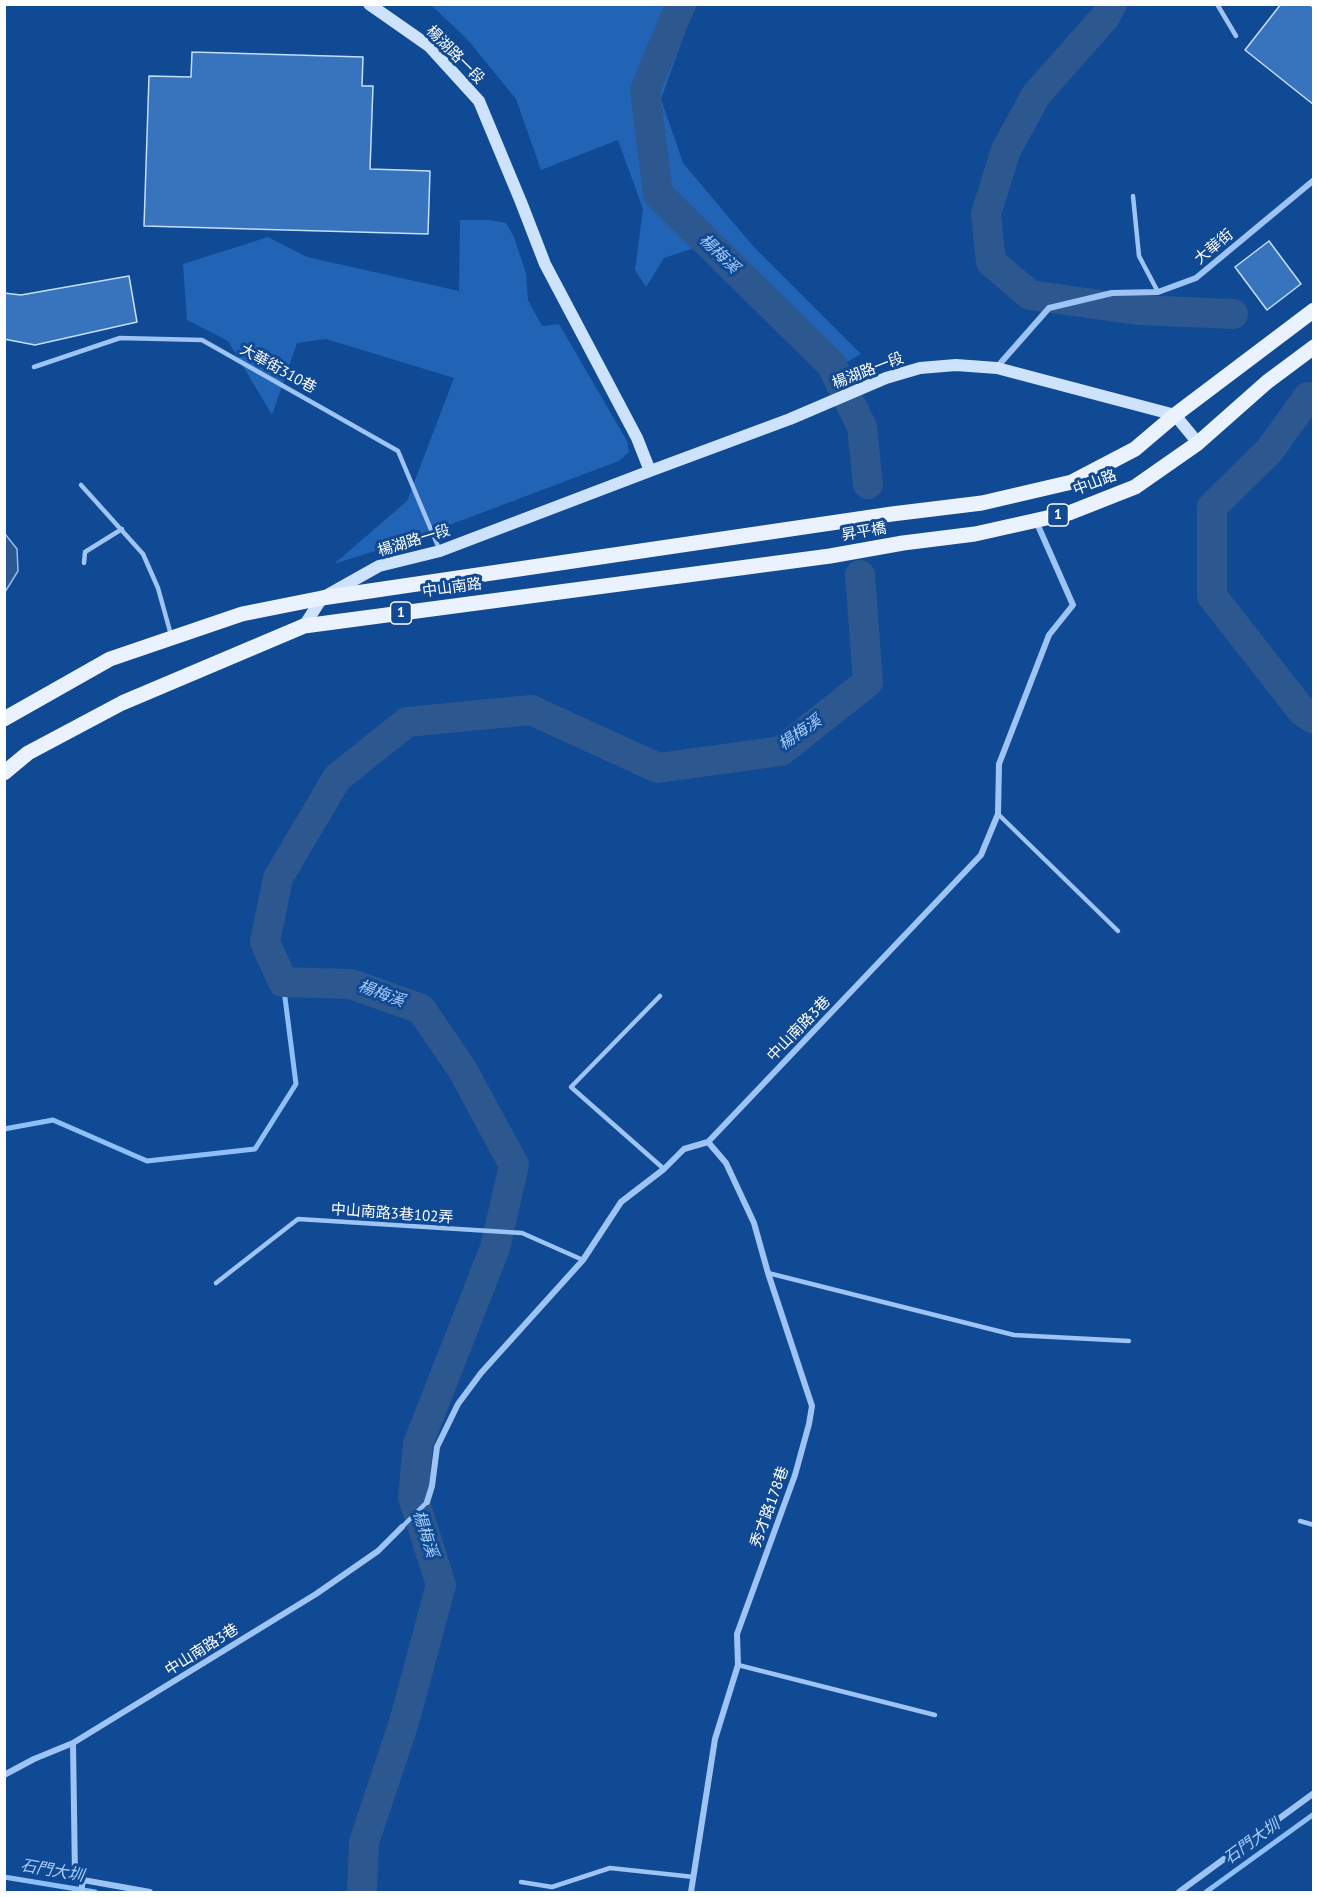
<!DOCTYPE html>
<meta charset="utf-8">
<style>
body{margin:0}
#map{position:relative;width:1318px;height:1897px;overflow:hidden;background:#104994;font-family:"PT Sans",sans-serif}
canvas{display:block}
.frame{position:absolute;inset:0;border:6px solid #fff;pointer-events:none}
</style>
<div id="map">
<canvas width="1318" height="1897"></canvas>
<div class="frame"></div>
</div>
<script>
const c = document.querySelector('canvas').getContext('2d');
c.lineJoin = 'round';
function fillPath(path, color) { c.fillStyle = color; c.fill(path, 'evenodd'); }
const shape = rows => new Path2D(rows.map(r => 'M' + r).join(''));
function trace(path, color, width, dash) { c.strokeStyle = color; c.lineWidth = width; c.lineCap = dash ? 'butt' : 'round'; c.setLineDash(dash || []); c.stroke(path); }
function write(font, color, halo, rows, align = 'center') {
  c.font = font + ' "PT Sans","Noto Sans TC",sans-serif'; c.lineWidth = 6; c.setLineDash([]); c.textBaseline = 'middle'; c.strokeStyle = halo; c.fillStyle = color; for (const [text, x, y, turn = 0] of rows) {
    c.save(); c.translate(x, y); c.rotate((+turn || 0) * Math.PI / 180); c.textAlign = isNaN(turn) ? turn : align; if (halo) c.strokeText(text, 0, 0); c.fillText(text, 0, 0); c.restore();
  }
}
fillPath(shape([
 [431,5,691,5,693,10,661,99,683,163,753,246,861,354,845,363,719,240,664,258,646,287,635,270,643,209,618,140,541,170,516,99,467,39],
 [460,220,489,220,506,223,514,237,526,273,528,300,542,326,559,324,627,441,629,452,619,461,415,538,334,564,407,501,454,378,326,339,297,343,272,415,228,341,187,320,183,264,268,237,307,257,459,291]
]), '#2163b4');
const water = shape([
 [5,534,17,549,18,571,5,592,5,534]
]);
fillPath(water, '#2c578f');
trace(water, '#8fbff7', 1.5);
trace(shape([
 [4,1129,53,1120,147,1161,255,1149,296,1084,283,982],
 [4,1877,95,1892],
 [1206,1892,1314,1814]
]), '#8fbff7', 5);
trace(shape([
 [681,4,645,90,658,194,831,364,862,427,868,484],
 [1112,4,1105,17,1036,95,1006,150,986,214,991,262,1030,295,1137,310,1233,314],
 [1308,397,1269,451,1212,507,1212,596,1302,711,1314,719],
 [362,1892,364,1842,404,1722,441,1585,413,1497,418,1444,495,1248,514,1165,462,1069,421,1009,351,984,283,982,265,942,278,878,337,778,407,722,531,710,658,768,781,751,868,682,860,575]
]), '#2c578f', 30);
const building = shape([
 [1281,4,1309,4,1314,8,1314,105,1245,50,1281,4],
 [192,52,363,57,362,86,373,86,370,169,430,171,428,234,144,226,149,76,191,77,192,52],
 [1269,241,1301,284,1267,310,1235,267,1269,241],
 [129,276,137,322,35,345,4,339,4,293,21,295,129,276]
]);
fillPath(building, '#3873bd');
trace(building, '#c5dffe', 1.5);
trace(shape([
 [1217,4,1236,36],
 [1133,196,1139,256,1158,292],
 [34,367,120,338,202,340,398,451,440,551],
 [81,485,143,554,158,588,171,635],
 [84,563,85,552,122,529],
 [998,814,1118,931],
 [660,996,571,1087,664,1169],
 [768,1273,1014,1335,1129,1341],
 [216,1283,298,1219,522,1233,583,1260],
 [1300,1521,1314,1525],
 [402,1527,427,1502],
 [738,1665,935,1715],
 [521,1882,552,1887,610,1868,694,1877]
]), '#9dc4f4', 4.5);
trace(shape([
 [997,367,1049,308,1112,293,1158,292,1196,278,1314,180],
 [427,1502,432,1486,437,1447,458,1404,481,1373,583,1260,621,1202,664,1169,684,1149,708,1142,981,855,998,814,999,764,1049,635,1073,605,1036,521],
 [73,1743,75,1877,83,1880,150,1892],
 [4,1775,34,1759,73,1743,316,1594,378,1551,402,1527],
 [81,1892,83,1880],
 [691,1892,715,1739,738,1665,737,1634,795,1475,809,1424,812,1406,768,1273,754,1223,726,1163,708,1142],
 [1179,1892,1314,1793]
]), '#9dc4f4', 6);
trace(shape([
 [369,4,429,46,479,101,521,202,545,264,637,438,650,471,790,419,886,378,920,368,956,365,997,368,1175,415,1198,443],
 [304,626,322,598,379,566,440,551,650,471]
]), '#cde2fd', 12);
trace(shape([
 [4,719,110,659,242,614,322,598,892,514,982,503,1072,482,1135,449,1175,415,1314,310],
 [4,773,28,753,122,703,304,626,830,556,903,543,975,534,1069,513,1135,487,1198,443,1267,382,1314,347]
]), '#eaf2ff', 15);
for (const [x, y, w] of [
 [1058,515,21],
 [401,613,21]
]) { const box = new Path2D(); box.roundRect(x - w / 2, y - 11, w, 22, 4.5); c.fillStyle = '#104994'; c.fill(box); trace(box, '#fff', 1.5); }
write('bold 14px', '#fff', null, [
 ["1",1058,515],
 ["1",401,613]
]);
write('15px', '#fff', '#104994', [
 ["楊湖路一段",455,55,45],
 ["大華街",1214,247,-40],
 ["大華街310巷",278,369,29],
 ["楊湖路一段",868,371,-21],
 ["中山路",1095,483,-21],
 ["昇平橋",864,532,-10],
 ["楊湖路一段",414,541,-17],
 ["中山南路",452,588,-8],
 ["中山南路3巷",799,1029,-46],
 ["中山南路3巷102弄",392,1214,4],
 ["秀才路178巷",770,1507,-70],
 ["中山南路3巷",202,1650,-32]
]);
write('italic 16px', '#aacefb', '#104994', [
 ["楊梅溪",719,254,44],
 ["楊梅溪",800,733,-35],
 ["楊梅溪",381,994,20],
 ["楊梅溪",425,1534,72],
 ["石門大圳",1252,1842,-36],
 ["石門大圳",52,1871,10]
]);
</script>
